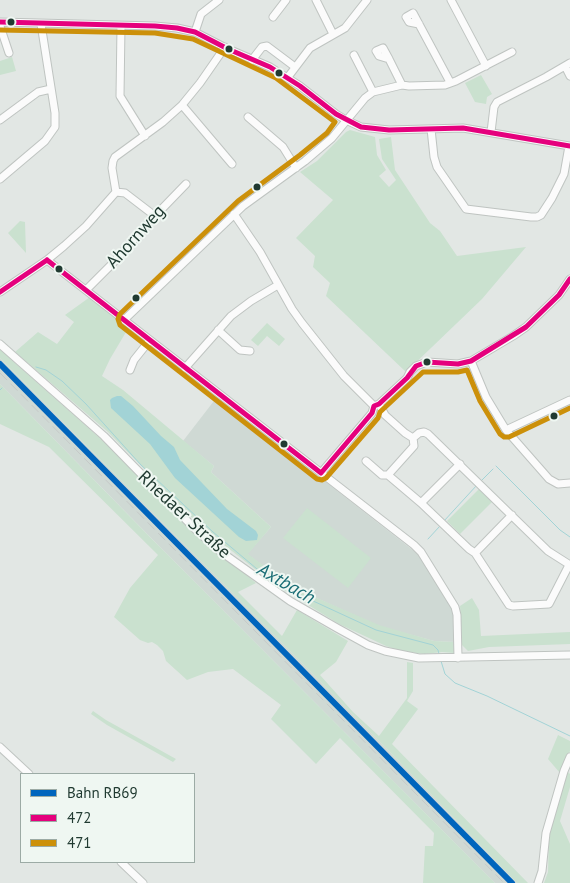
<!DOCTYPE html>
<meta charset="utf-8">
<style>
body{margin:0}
#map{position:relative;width:570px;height:883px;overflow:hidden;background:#e2e7e4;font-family:"PT Sans",sans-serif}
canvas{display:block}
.legend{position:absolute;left:20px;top:773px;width:175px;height:90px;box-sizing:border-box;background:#eff7f2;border:1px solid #9caba5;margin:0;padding:6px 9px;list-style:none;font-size:15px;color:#203a31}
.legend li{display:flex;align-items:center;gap:10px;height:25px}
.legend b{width:25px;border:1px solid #9caba5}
</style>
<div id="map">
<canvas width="570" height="883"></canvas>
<ul class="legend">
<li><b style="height:6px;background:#0065bd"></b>Bahn RB69</li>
<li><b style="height:6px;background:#e5007d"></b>472</li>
<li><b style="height:6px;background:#cc900a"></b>471</li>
</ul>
</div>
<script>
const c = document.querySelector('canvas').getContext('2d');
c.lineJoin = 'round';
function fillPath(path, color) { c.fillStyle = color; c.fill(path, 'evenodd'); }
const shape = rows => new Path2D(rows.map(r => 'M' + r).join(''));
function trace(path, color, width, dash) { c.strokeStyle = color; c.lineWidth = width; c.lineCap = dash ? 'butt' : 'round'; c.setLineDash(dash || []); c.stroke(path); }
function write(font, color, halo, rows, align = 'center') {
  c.font = font + ' "PT Sans",sans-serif'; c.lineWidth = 4; c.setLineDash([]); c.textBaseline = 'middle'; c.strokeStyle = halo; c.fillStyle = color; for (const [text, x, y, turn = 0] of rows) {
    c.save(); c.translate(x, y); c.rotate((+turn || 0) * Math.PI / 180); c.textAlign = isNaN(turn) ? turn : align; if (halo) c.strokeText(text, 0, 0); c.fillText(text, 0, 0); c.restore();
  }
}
fillPath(shape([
 [0,358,387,749,517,883,495,883,164,551,0,384],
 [217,397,419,555,453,608,455,642,434,641,379,626,294,588,247,554,271,527,211,472,214,466,183,441]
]), '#cfd9d4');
fillPath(shape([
 [12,57,16,71,0,75,0,61],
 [481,75,492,94,487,97,486,104,475,102,465,83],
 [350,130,375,137,377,155,386,170,379,176,389,187,396,180,382,159,379,139,391,137,395,170,430,223,440,231,457,256,526,247,482,299,406,372,326,296,330,283,313,267,315,256,296,238,333,200,300,172,317,161,346,132],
 [20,221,25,222,26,253,8,233],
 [90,297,129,327,110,359,102,376,123,390,214,466,211,472,271,527,248,554,294,588,379,625,434,641,455,642,454,653,442,652,424,654,402,651,386,646,339,624,274,584,200,526,108,432,15,352,38,332,57,344,74,322,65,315],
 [267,323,285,339,279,346,267,336,258,346,251,340],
 [0,348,15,363,102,440,194,532,256,583,238,592,282,636,297,610,348,641,336,662,320,675,353,712,379,736,407,698,407,662,413,663,413,691,407,701,418,709,392,744,528,883,517,883,387,749,0,358],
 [0,384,149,536,495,883,423,883,425,846,433,846,434,833,340,738,316,764,271,719,281,705,233,669,208,672,187,680,166,661,163,651,157,645,152,642,148,643,140,640,114,617,130,588,158,555,49,447,0,424],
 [479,489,492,502,460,534,447,521],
 [307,508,371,558,348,588,283,538],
 [472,598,479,610,481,636,570,632,570,644,489,647,468,651,462,645,460,606],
 [93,711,106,720,176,759,173,762,107,725,91,714],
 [558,735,570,741,570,751,560,773,548,759],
 [567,771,570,774,570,787,560,821,570,844,570,883,544,883,548,872,549,834]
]), '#cae1cf');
fillPath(shape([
 [117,396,121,396,133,406,161,436,174,447,180,460,227,509,256,531,258,535,257,540,246,541,239,537,175,478,150,444,111,408,110,400,112,398]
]), '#a2d3d6');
trace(shape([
 [36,367,46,370,62,381,86,404,141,465,213,532,263,574,285,588,376,630,433,645,438,650,439,654],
 [0,390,2,388],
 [496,466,560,530,570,537],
 [481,481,493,469],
 [444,521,477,485],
 [428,539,440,526],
 [441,661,445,674,455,683,487,696,570,736]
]), '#a2d3d6', 1);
const minor = shape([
 [316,0,333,34],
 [451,0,486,66],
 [273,17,286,0],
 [0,22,155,26,177,28,195,32,228,49,270,67,300,86,336,114,346,120,361,127,389,130,463,128,570,146],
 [419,24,409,22,406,17,413,13,450,82],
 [0,26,9,53],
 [121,26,120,96,145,136],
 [195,32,201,14,219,0],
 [354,55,373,92],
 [389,59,379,56,376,51,383,48,389,59,402,85],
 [252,60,262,47,267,46,295,67],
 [565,66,570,76],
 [288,77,310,48,345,28,367,0],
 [182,105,232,164],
 [248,117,283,147,296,168],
 [0,120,38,92,51,89],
 [431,129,434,157,437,167,466,209,531,217,537,217,541,215,552,198,564,174,569,146],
 [491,132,494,107,497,102,546,77,570,63],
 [0,179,45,141,55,127,55,113,41,24],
 [234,214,260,252,292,309,302,323,344,376,374,406],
 [155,216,125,193,116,192,112,168,113,161,115,157,163,122,182,105,200,83,225,47],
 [47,260,414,545,421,552,455,607,457,615,458,658],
 [86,290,112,264,155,216,186,184],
 [0,292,47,260,64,246,86,226,116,192],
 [125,319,243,206,305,161,332,138,365,98,373,92,402,85,409,86,445,85,456,81,512,52],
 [218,330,240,350,250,351],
 [0,344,104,436,196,530,217,549,290,601,337,628,368,645,385,651,419,658,570,655],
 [471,361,486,397,506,430,549,479,558,484,570,483],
 [185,368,231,316,251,301,278,285],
 [130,370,134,360,150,340],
 [379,404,385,415,405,433,413,438,414,446,388,475],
 [506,430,570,400],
 [413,438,419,433,424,432,428,434,548,551,570,565],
 [366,461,382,475,388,475],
 [321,473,372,413,374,406,379,404,407,378,410,372,416,366,427,362,458,364,471,361,513,336,526,327,559,295,570,279],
 [388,475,421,503,469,549,475,553,509,605,513,606,549,604,569,565],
 [421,503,460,464],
 [475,553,512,515],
 [0,747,29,774],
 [121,862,143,883],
 [538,883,542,871,546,833,564,771,570,757]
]);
trace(minor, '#bfc4c1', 9);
trace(minor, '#fbfbfb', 7);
trace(shape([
 [0,373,504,883]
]), '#c6c9c8', 1, [10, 5]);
trace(shape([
 [0,22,155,26,177,28,195,32,228,49,270,67,300,86,336,114,361,127,389,130,463,128,570,146],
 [47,260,321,473],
 [0,292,47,260],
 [321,473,372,413,374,406,379,404,407,378,416,366,427,362,458,364,471,361,526,327,559,295,570,279]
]), '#e5007d', 5);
trace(shape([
 [0,30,155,33,193,39,276,78,335,122,327,133,300,155,238,201,120,314,118,319,120,325,317,479,322,480,326,478,378,418,380,412,423,372,458,372,467,370,480,401,500,434,504,437,509,437,570,408]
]), '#cc900a', 5);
trace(shape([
 [0,364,512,883]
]), '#0065bd', 6);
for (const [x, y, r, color] of [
 [11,22,4.5,"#203a31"],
 [229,49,4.5,"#203a31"],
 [279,73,4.5,"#203a31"],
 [257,187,4.5,"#203a31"],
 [59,269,4.5,"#203a31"],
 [136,298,4.5,"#203a31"],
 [427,362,4.5,"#203a31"],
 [554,416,4.5,"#203a31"],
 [284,444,4.5,"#203a31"]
]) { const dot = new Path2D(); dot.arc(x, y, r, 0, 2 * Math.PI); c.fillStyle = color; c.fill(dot); trace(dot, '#eff7f2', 2); }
write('18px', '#203a31', '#eff7f2', [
 ["Ahornweg",136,237,-48],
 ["Rhedaer Straße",184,515,43]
]);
write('italic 19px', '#1a6d75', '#eff7f2', [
 ["Axtbach",286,584,30]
]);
</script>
